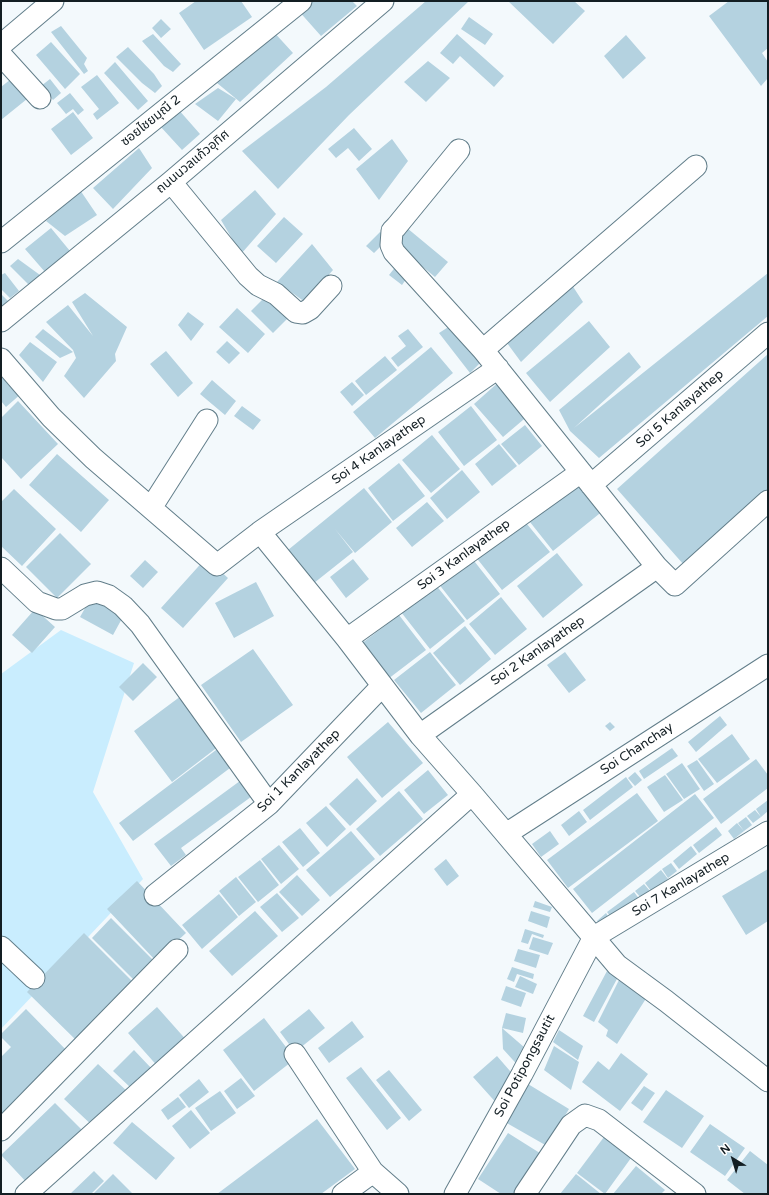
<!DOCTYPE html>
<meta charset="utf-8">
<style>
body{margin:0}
#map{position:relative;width:769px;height:1195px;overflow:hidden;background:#f3f9fc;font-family:"Varela Round",sans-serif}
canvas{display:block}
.frame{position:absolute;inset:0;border:2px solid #131e23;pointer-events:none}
.north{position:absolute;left:713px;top:1139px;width:40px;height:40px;-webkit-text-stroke:3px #fff;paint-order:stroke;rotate:322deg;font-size:11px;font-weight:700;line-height:16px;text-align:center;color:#131e23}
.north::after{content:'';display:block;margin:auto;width:14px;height:18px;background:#131e23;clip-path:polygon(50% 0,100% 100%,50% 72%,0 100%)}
</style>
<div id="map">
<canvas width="769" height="1195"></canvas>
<div class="frame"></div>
<div class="north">N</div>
</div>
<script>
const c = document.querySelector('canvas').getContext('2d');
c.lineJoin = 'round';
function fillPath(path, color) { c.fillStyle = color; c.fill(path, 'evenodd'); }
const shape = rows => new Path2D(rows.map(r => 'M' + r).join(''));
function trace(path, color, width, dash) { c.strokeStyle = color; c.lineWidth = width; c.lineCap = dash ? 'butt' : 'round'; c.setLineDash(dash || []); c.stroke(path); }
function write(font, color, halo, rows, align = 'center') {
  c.font = font + ' "Varela Round","Noto Sans Thai",sans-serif'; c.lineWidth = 3.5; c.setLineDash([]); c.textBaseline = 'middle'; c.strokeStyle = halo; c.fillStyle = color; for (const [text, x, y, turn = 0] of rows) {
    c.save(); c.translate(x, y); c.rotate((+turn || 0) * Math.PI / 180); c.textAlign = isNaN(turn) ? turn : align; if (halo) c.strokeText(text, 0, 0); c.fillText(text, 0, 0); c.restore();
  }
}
fillPath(shape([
 [61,630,134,663,93,792,143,879,1,1029,1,674]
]), '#c9edfe');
fillPath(shape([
 [196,1,241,1,252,17,204,50,179,13],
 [306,1,352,1,357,6,321,36,297,9],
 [426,1,469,1,349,115,278,189,242,151,326,87],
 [508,1,574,1,585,11,553,44],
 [729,1,768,1,768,48,762,53,768,62,768,78,761,86,709,16],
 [469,17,493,34,485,45,461,29],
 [161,19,171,29,161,38,152,28],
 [61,26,87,58,84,64,88,71,84,74,51,32],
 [272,30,293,53,240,102,211,78],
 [153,34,181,64,173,72,164,66,142,41],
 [457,34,504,76,494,87,460,56,453,64,440,53],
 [626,35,646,58,623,79,604,56],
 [51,42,80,74,65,89,36,55],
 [128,47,154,74,162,86,155,93,142,83,116,57],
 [428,61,450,78,426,102,404,82],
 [115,62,148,101,138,110,104,73],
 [97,75,119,103,97,120,93,114,99,109,81,87],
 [11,79,27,99,1,120,1,87],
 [50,79,61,93,53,100,41,86],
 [218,88,236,99,218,121,195,104],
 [70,93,84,110,78,115,73,109,66,114,57,103],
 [178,109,200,134,182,150,160,126],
 [73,112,93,138,71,155,51,129],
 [354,128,372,149,359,161,348,148,336,158,328,149],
 [392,139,408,161,379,200,356,169],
 [139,148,152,168,113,209,93,188],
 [80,190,97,215,65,236,46,221],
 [255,190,276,214,241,254,221,220],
 [284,217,303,234,276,263,257,246],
 [51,228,70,251,45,272,25,249],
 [407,228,448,262,435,277,394,243],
 [380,232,388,239,374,253,366,246],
 [312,244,333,270,305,302,277,282],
 [18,259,40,275,30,286,10,266],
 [397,265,409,275,402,285,389,275],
 [5,273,19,291,10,298,1,289,1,275],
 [768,273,768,316,599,458,570,431,559,410,629,352,641,367,574,428],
 [572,285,583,302,521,362,507,343],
 [85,293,127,327,115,354,116,361,84,398,64,376,76,358,73,350,46,322,68,305,93,336,72,302],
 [1,294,9,302,1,310],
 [267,295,289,317,273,333,251,311],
 [237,308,265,334,248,353,219,327],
 [188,312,204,324,191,341,178,325],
 [589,321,610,347,550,402,526,373],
 [450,326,480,363,470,373,439,333],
 [43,329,73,352,60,358,35,337],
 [408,329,423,347,398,367,391,358,406,346,398,336],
 [227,341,240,353,229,364,216,352],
 [30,342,57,362,43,382,19,355],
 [431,347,453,373,375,438,353,412],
 [166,351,193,383,178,397,150,364],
 [768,354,768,490,684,565,617,489],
 [385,356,397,370,366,395,355,381],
 [1,370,22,393,6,407,1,401],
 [212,380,236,401,225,415,200,394],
 [501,380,530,414,503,437,474,404],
 [352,382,364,395,352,406,340,392],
 [18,401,58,444,21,479,1,457,1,418],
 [242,406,261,420,253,430,234,416],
 [471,406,497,440,464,466,438,432],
 [525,425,542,446,519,465,501,444],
 [432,435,460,469,431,493,402,460],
 [499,444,517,466,492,486,475,464],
 [57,454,109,500,81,532,29,485],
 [399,463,425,496,393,521,368,488],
 [462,470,480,492,447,519,430,498],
 [577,476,604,510,553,551,526,517],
 [364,488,392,522,355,553,335,529,353,552,314,583,288,550],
 [14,489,56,529,22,566,1,546,1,502],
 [427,502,444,521,412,547,396,528],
 [522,518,550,552,502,590,475,556],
 [60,533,91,564,57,598,26,567],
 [557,553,583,585,543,618,517,586],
 [471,557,500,594,467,620,438,583],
 [206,558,228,578,183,628,161,608],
 [353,559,369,579,346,598,330,577],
 [145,560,158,572,143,588,130,576],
 [256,582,274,616,234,638,215,603],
 [435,584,465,621,430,649,401,612],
 [92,596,125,613,113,635,80,617],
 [501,597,527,629,495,655,469,624],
 [35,609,55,627,32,653,12,635],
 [399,615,426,650,388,679,361,644],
 [465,626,491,659,460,685,433,653],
 [253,649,293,705,241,742,201,685],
 [430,652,456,685,421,713,394,680],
 [565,652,586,680,569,693,547,665],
 [143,663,157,677,133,701,119,687],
 [181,696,219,746,172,782,134,731],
 [720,716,727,725,696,752,688,742],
 [388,722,423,763,382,798,347,757],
 [610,722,615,727,610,731,605,726],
 [732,734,750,759,717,783,698,759],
 [220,747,234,765,133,841,119,823],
 [672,748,678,756,644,779,639,771],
 [756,759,768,775,768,788,721,824,703,799],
 [697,760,714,784,704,791,687,766],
 [682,763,700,789,684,799,666,774],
 [428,770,448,795,424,814,404,790],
 [635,772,642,780,635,786,628,778],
 [665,775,683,800,664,812,647,787],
 [626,777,633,787,590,820,583,810],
 [244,778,255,794,181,848,186,855,171,866,154,844],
 [357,778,377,801,350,826,329,804],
 [399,791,423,819,380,856,356,829],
 [637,793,658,821,568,888,547,860],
 [695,794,714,818,592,913,573,889],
 [768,800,768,811,761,817,756,809],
 [326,806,346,829,327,847,306,823],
 [755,810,761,817,753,823,747,816],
 [579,811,587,822,569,836,561,825],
 [746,817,752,825,744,831,738,823],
 [737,823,744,831,734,839,728,831],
 [716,827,722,835,699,853,693,845],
 [300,828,320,853,303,867,282,842],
 [351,831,375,859,330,897,306,870],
 [550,831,559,844,541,857,532,844],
 [279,845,299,869,281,884,261,859],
 [691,846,697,854,679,869,673,861],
 [446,859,459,876,447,886,434,869],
 [260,860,279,885,258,902,238,877],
 [671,863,677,871,668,878,662,869],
 [768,869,768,921,746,935,722,896],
 [661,870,668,879,651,891,645,883],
 [297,875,320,900,302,916,279,892],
 [236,877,256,902,239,916,219,891],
 [137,881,186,933,156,961,107,909],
 [644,884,650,891,641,898,635,891],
 [634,892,640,900,613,920,607,912],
 [277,893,299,918,282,932,260,907],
 [219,894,238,917,202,949,182,925],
 [535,901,552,907,550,912,533,907],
 [255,911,278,936,232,976,209,951],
 [531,911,550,917,547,928,528,921],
 [606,913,612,922,603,929,597,921],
 [111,918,158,965,139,985,92,938],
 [525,929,544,935,543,938,532,934,528,944,521,942],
 [84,933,137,986,80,1044,27,992],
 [533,937,553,943,548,955,529,949],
 [518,949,540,955,536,968,514,961],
 [512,967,534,974,533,979,517,974,514,982,507,979],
 [607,971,618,977,594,1022,583,1016],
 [520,976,537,984,533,994,515,987],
 [620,978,647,997,617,1044,606,1036,608,1030,598,1022],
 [506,986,526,993,521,1007,501,1000],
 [157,1007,189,1043,160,1069,128,1033],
 [26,1009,71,1055,1,1123,1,1057,11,1047,1,1037,1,1034],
 [309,1009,325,1028,295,1052,280,1032],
 [506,1013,526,1018,523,1033,502,1028],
 [264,1018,295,1059,254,1091,223,1050],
 [352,1021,364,1037,329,1063,318,1048],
 [502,1028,532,1054,522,1070,503,1049],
 [559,1030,583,1046,578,1060,553,1042],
 [554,1046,579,1062,571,1090,544,1070],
 [134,1050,152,1069,132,1089,113,1071],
 [621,1053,648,1074,620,1111,582,1082,598,1061,609,1070],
 [497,1056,523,1086,499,1106,473,1077],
 [98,1064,129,1093,95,1128,64,1099],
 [361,1067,401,1118,387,1130,346,1078],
 [389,1070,422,1110,409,1121,376,1080],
 [241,1078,255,1096,237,1109,224,1091],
 [199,1079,209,1092,189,1108,179,1095],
 [528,1084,569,1109,547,1146,505,1122],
 [644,1086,655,1093,642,1111,631,1103],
 [666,1090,704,1116,682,1148,643,1122],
 [220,1091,236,1113,211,1131,195,1108],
 [178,1097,186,1107,168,1120,161,1110],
 [55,1103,84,1132,29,1185,1,1155],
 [191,1110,210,1133,190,1149,172,1126],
 [317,1119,355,1169,321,1194,217,1194],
 [132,1122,175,1158,156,1180,113,1143],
 [710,1124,745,1148,725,1176,690,1152],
 [508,1133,543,1155,517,1194,501,1194,478,1179],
 [604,1137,631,1158,605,1194,577,1173],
 [750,1151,768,1165,768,1194,745,1194,727,1180],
 [636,1166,665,1190,661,1194,613,1194],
 [94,1171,104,1181,91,1194,70,1194],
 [113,1174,133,1194,93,1194],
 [576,1174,601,1194,560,1194]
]), '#b4d2e0');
const minor = shape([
 [1,45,53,1],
 [1,55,40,98],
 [459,150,396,227,392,231,391,245,394,252,483,350,657,567,675,585,768,501],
 [171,182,248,276,258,285,276,294,296,312,303,313,310,309,331,286],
 [1,242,301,1],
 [1,321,171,182,383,1],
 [483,350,696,166],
 [1,359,51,417,93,458,217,565,260,532,498,368],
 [591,485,768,333],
 [151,508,207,420],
 [260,532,347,639,420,735,472,794,617,965,666,1001,768,1081],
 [1,568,37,602,56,609,62,609,85,595,97,592,109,596,123,606,140,624,269,804],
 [347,639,581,472],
 [420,735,657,567],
 [506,834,768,665],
 [155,895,269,804,382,686],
 [1,947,34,978],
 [295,1054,373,1172],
 [1,1130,177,950],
 [26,1194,472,794],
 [343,1194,373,1172,398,1194],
 [455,1194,522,1074,594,937,768,832],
 [525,1194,571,1125,585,1115,599,1120,695,1194]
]);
trace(minor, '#627e8a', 23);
trace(minor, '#fff', 21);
write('13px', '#131e23', '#fff', [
 ["ซอยไชยมุณี 2",151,121,-39],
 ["ถนนนวลแก้วอุทิศ",193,162,-40],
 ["Soi 5 Kanlayathep",680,409,-41],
 ["Soi 4 Kanlayathep",379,450,-35],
 ["Soi 3 Kanlayathep",464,555,-36],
 ["Soi 2 Kanlayathep",538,651,-35],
 ["Soi Chanchay",637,749,-33],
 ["Soi 1 Kanlayathep",299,771,-45],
 ["Soi 7 Kanlayathep",681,885,-31],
 ["Soi Potipongsautit",525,1066,-62]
]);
</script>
